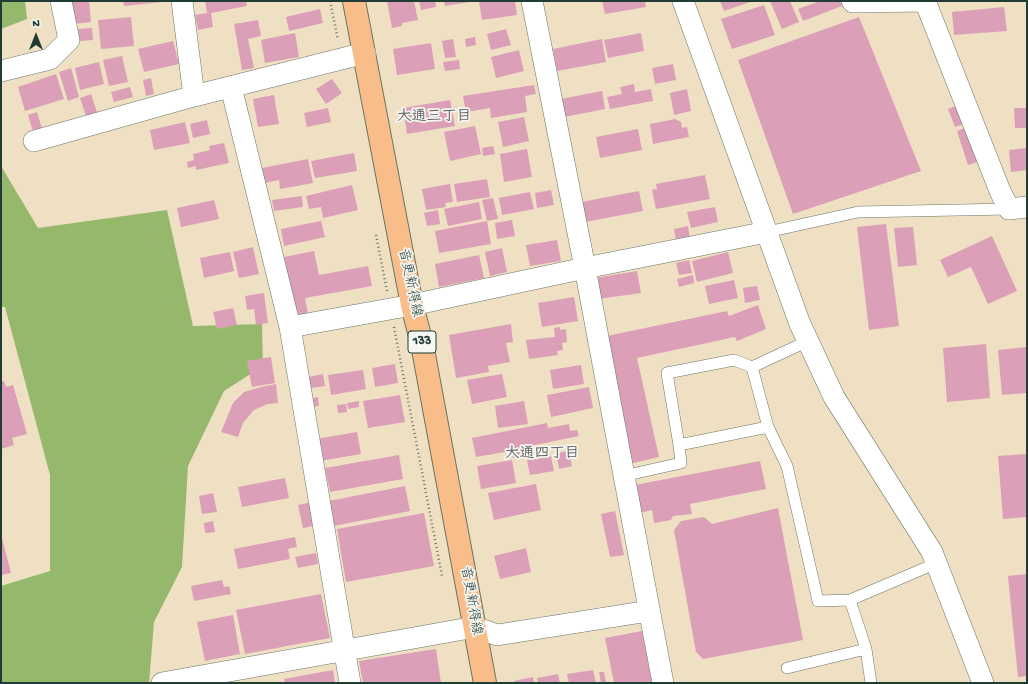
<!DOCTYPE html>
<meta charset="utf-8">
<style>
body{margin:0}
#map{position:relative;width:1028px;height:684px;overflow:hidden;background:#efe0c3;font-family:"Gochi Hand",sans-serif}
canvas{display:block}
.frame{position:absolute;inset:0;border:2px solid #1f3d34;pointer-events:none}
.north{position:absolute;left:16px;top:16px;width:40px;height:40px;-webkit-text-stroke:3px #f6f6f2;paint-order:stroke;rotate:0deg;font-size:11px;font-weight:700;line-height:16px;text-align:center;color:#1f3d34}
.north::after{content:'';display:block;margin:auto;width:14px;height:18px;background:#1f3d34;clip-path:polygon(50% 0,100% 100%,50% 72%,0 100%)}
</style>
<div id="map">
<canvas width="1028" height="684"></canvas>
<div class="frame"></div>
<div class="north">N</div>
</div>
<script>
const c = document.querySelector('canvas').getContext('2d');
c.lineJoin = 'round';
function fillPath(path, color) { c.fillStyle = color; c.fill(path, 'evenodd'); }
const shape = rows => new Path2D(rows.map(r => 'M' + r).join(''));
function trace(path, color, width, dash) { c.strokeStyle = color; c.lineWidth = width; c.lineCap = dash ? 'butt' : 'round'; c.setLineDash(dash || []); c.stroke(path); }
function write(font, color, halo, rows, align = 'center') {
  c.font = font + ' "Gochi Hand","Klee One",sans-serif'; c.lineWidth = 3.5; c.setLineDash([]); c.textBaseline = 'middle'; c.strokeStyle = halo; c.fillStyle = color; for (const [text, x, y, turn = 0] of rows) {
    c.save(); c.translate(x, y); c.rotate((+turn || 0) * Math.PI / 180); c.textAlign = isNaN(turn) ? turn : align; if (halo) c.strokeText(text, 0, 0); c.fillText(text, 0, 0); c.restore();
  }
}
fillPath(shape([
 [1,1,25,1,27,19,1,29],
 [1,166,38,228,167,210,193,326,262,324,263,366,224,391,188,466,182,567,154,622,149,683,1,683,1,586,50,571,50,475,5,307,1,307]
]), '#96b86c');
fillPath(shape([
 [71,1,89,1,91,22,73,24],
 [123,1,162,1,162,2,124,6],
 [205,1,246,1,247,6,211,13,213,27,198,30,195,15,207,13],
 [387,1,414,1,418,20,402,23,402,26,392,28],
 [419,1,435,1,436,7,421,10],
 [444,1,470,1,470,2,445,6],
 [479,1,515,1,517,15,482,20],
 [602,1,645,1,646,7,605,14],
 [720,1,753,1,724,11],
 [770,1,790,1,799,22,782,29],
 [820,1,840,1,842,6,803,21,798,9],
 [764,5,775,35,732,49,721,19],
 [1004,7,1007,31,954,35,952,12],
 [320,9,323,23,289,31,286,17],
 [131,17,134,46,101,49,98,20],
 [859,17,921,171,793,214,738,60],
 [258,20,261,36,248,39,254,68,242,70,234,24],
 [92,28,93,40,80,41,78,29],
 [506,29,511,45,491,50,487,34],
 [295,33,299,57,265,63,261,40],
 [641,33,644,51,608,58,604,40],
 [475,37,476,45,466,47,465,39],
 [453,39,456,57,445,58,442,41],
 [602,39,606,62,557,71,553,49],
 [173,41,179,64,144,72,138,49],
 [431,43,435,69,397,75,393,49],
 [519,50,524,71,496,78,491,57],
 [122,56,128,82,109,86,103,60],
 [459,60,460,69,445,71,443,62],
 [99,62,104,84,80,90,75,68],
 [673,64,676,80,655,84,652,68],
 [71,68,79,97,68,101,59,72],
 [56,74,64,99,25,111,18,87],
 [151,78,154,94,146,96,143,80],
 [332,79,342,93,326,104,316,89],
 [634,84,635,92,651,89,653,101,610,109,607,97,622,94,620,87],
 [534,85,536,94,525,96,527,112,491,118,490,108,466,112,463,96],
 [130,87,133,97,114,102,111,92],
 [687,89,691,111,674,115,670,93],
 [602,91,605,109,564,117,561,99],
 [91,94,97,112,86,116,80,98],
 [274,95,279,124,258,127,253,99],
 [450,100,455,126,407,134,403,108],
 [963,103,970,122,955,127,948,109],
 [328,108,331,122,307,127,304,113],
 [1014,108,1027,108,1027,128,1015,128],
 [37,112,43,132,34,135,28,115],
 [524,117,529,141,503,147,498,122],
 [675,119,681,122,682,128,687,127,689,137,653,144,650,124],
 [207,120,210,134,193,138,190,124],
 [185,122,190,143,154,150,150,130],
 [475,126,481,154,450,161,444,132],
 [971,126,983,160,968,165,957,131],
 [638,129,642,150,600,158,596,137],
 [224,143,229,163,196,170,196,166,188,168,187,162,194,160,193,154,210,150,209,146],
 [493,146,495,154,483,156,482,148],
 [1027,148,1027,170,1011,172,1009,150],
 [527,149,532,177,504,182,500,154],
 [354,153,357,171,315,178,311,161],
 [308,159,313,183,280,189,279,180,265,183,262,168],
 [705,175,710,199,656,209,652,190,657,189,656,184],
 [487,179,490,197,457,202,454,184],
 [450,184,453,202,445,203,446,207,426,210,422,189],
 [352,185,358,210,323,218,321,207,309,209,306,196],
 [551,190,554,205,537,208,535,193],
 [639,191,643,211,585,222,581,202],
 [530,192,534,209,502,215,499,198],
 [302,196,303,207,274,211,272,200],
 [493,198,498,219,487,221,482,200],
 [214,200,219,219,181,227,177,208],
 [479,202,482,219,448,226,444,209],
 [715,207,718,222,691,228,687,212],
 [438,210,440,224,427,226,424,213],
 [512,220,515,236,497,239,495,223],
 [321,221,325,237,284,246,281,229],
 [487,221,491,244,439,253,435,231],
 [886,224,899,326,869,330,857,227],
 [688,226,690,239,676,241,674,229],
 [913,227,917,265,898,267,894,228],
 [992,236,1017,291,988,304,971,267,948,277,940,260],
 [557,240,561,261,530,266,526,245],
 [253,247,259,274,239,278,233,252],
 [502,248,507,272,490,276,485,252],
 [314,251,319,275,368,266,372,286,305,298,308,314,290,318,293,302,284,257],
 [230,252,234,271,204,278,200,258],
 [728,252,733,273,697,282,692,261],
 [479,255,484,278,439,287,435,264],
 [689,260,692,273,679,275,676,263],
 [637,271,641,293,598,299,595,278],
 [693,275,694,283,679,287,677,279],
 [734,280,738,298,709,304,705,286],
 [757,286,760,300,745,303,743,288],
 [264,293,268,323,256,325,254,309,247,310,245,296],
 [574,297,578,321,542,327,538,303],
 [758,305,766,329,737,341,735,337,637,358,659,457,629,464,602,337,727,311,729,316],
 [233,308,237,325,217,329,213,312],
 [511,324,513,342,506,343,510,362,488,366,489,372,456,378,449,335],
 [560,327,560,330,566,329,567,342,562,343,563,350,557,351,558,355,529,359,526,340,555,337,554,328],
 [986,344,990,398,947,402,943,348],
 [1027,347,1027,393,1002,395,998,350],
 [271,357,275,383,252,387,247,361],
 [395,364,398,383,375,387,372,368],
 [581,365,584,384,553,389,550,370],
 [363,370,366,389,331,395,328,375],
 [323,374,325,386,305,389,304,378],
 [502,374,507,397,472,404,467,380],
 [4,381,6,387,13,385,27,434,12,438,14,445,1,449,1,382],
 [276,384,278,403,268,404,254,410,243,423,238,437,221,432,233,403,244,392,261,387],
 [589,387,593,408,551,417,547,395],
 [400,395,405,422,368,428,363,401],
 [318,397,319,406,310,407,309,399],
 [359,401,359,407,348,409,347,403],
 [524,401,528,424,498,428,495,406],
 [346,404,347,412,338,413,337,405],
 [547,423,548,428,569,424,570,431,577,430,579,436,530,446,532,454,513,458,511,451,476,457,472,438],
 [357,432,361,454,320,461,316,439],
 [569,451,572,466,559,469,556,453],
 [1027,454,1027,517,1003,519,998,456],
 [399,455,403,479,330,492,325,468],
 [551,456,554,471,530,475,527,460],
 [512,460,516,483,481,489,477,466],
 [760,461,766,489,690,504,692,514,673,516,671,520,654,523,652,510,635,514,630,486],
 [285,478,289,498,242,507,238,487],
 [536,484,541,510,494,520,488,493],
 [405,486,410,511,334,526,329,501],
 [213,493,217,512,202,514,199,496],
 [312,502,317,525,303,528,298,505],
 [778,508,803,640,703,659,696,652,674,530,681,521,704,517,712,524],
 [615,511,624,555,610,557,601,514],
 [424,513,434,566,346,582,337,529],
 [213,521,215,532,205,533,204,523],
 [1,534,11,573,1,575],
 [295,537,297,547,288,549,290,559,238,569,234,549],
 [526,548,531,572,500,579,494,556],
 [316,553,318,564,298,568,295,557],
 [1027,574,1027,676,1018,677,1008,576],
 [222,580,224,587,229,586,231,594,194,601,191,586],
 [321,594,330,638,245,654,236,610],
 [233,615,240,654,205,661,197,622],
 [642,631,652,683,614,683,605,638],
 [436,649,441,683,363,683,359,661],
 [333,670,335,683,285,683,284,679],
 [593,670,596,683,569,683,567,674],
 [599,672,604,672,606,683,601,683],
 [558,674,560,683,538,683,537,678],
 [533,677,534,683,515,683,514,681]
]), '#dba0b7');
const service = shape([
 [767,232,858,212,1009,209],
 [808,341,752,367,768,427,787,466,818,601,850,600],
 [752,367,734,360,667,373,679,445,768,427],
 [623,476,681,463,679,445],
 [866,649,871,683],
 [787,668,866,649,850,600,937,563]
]);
const minor = shape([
 [182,1,194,96],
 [532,1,585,268,663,683],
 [683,1,800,324,834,397,932,552,983,683],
 [852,1,853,2,925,1,1000,191,1009,209,1027,207],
 [1,71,50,59,69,40,61,1],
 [231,87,290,327,350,683],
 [34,141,194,96,365,53],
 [290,327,412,305,585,268,767,232],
 [162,683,475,627,497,635,649,611]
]);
const primary = shape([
 [354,1,412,305,422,344,485,683]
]);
trace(service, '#687666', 12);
trace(minor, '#687666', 22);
trace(primary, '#687666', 24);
trace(shape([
 [330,1,338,40],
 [376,235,387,291],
 [394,327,442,576]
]), '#687666', 2.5, [1, 3]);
trace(service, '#fff', 11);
trace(minor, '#fff', 21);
trace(primary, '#f8bd89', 22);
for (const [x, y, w] of [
 [422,342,28]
]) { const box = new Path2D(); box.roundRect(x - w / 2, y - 11, w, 22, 3); c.fillStyle = '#f6f6f2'; c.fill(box); trace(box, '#1f3d34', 1); }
write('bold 13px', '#1f3d34', null, [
 ["133",422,342]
]);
write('14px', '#1f3d34', '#f6f6f2', [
 ["音更新得線",409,283,78],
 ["音更新得線",470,601,80]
]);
write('bold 15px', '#616062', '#f6f6f2', [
 ["大通三丁目",434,118],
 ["大通四丁目",542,455]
]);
</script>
